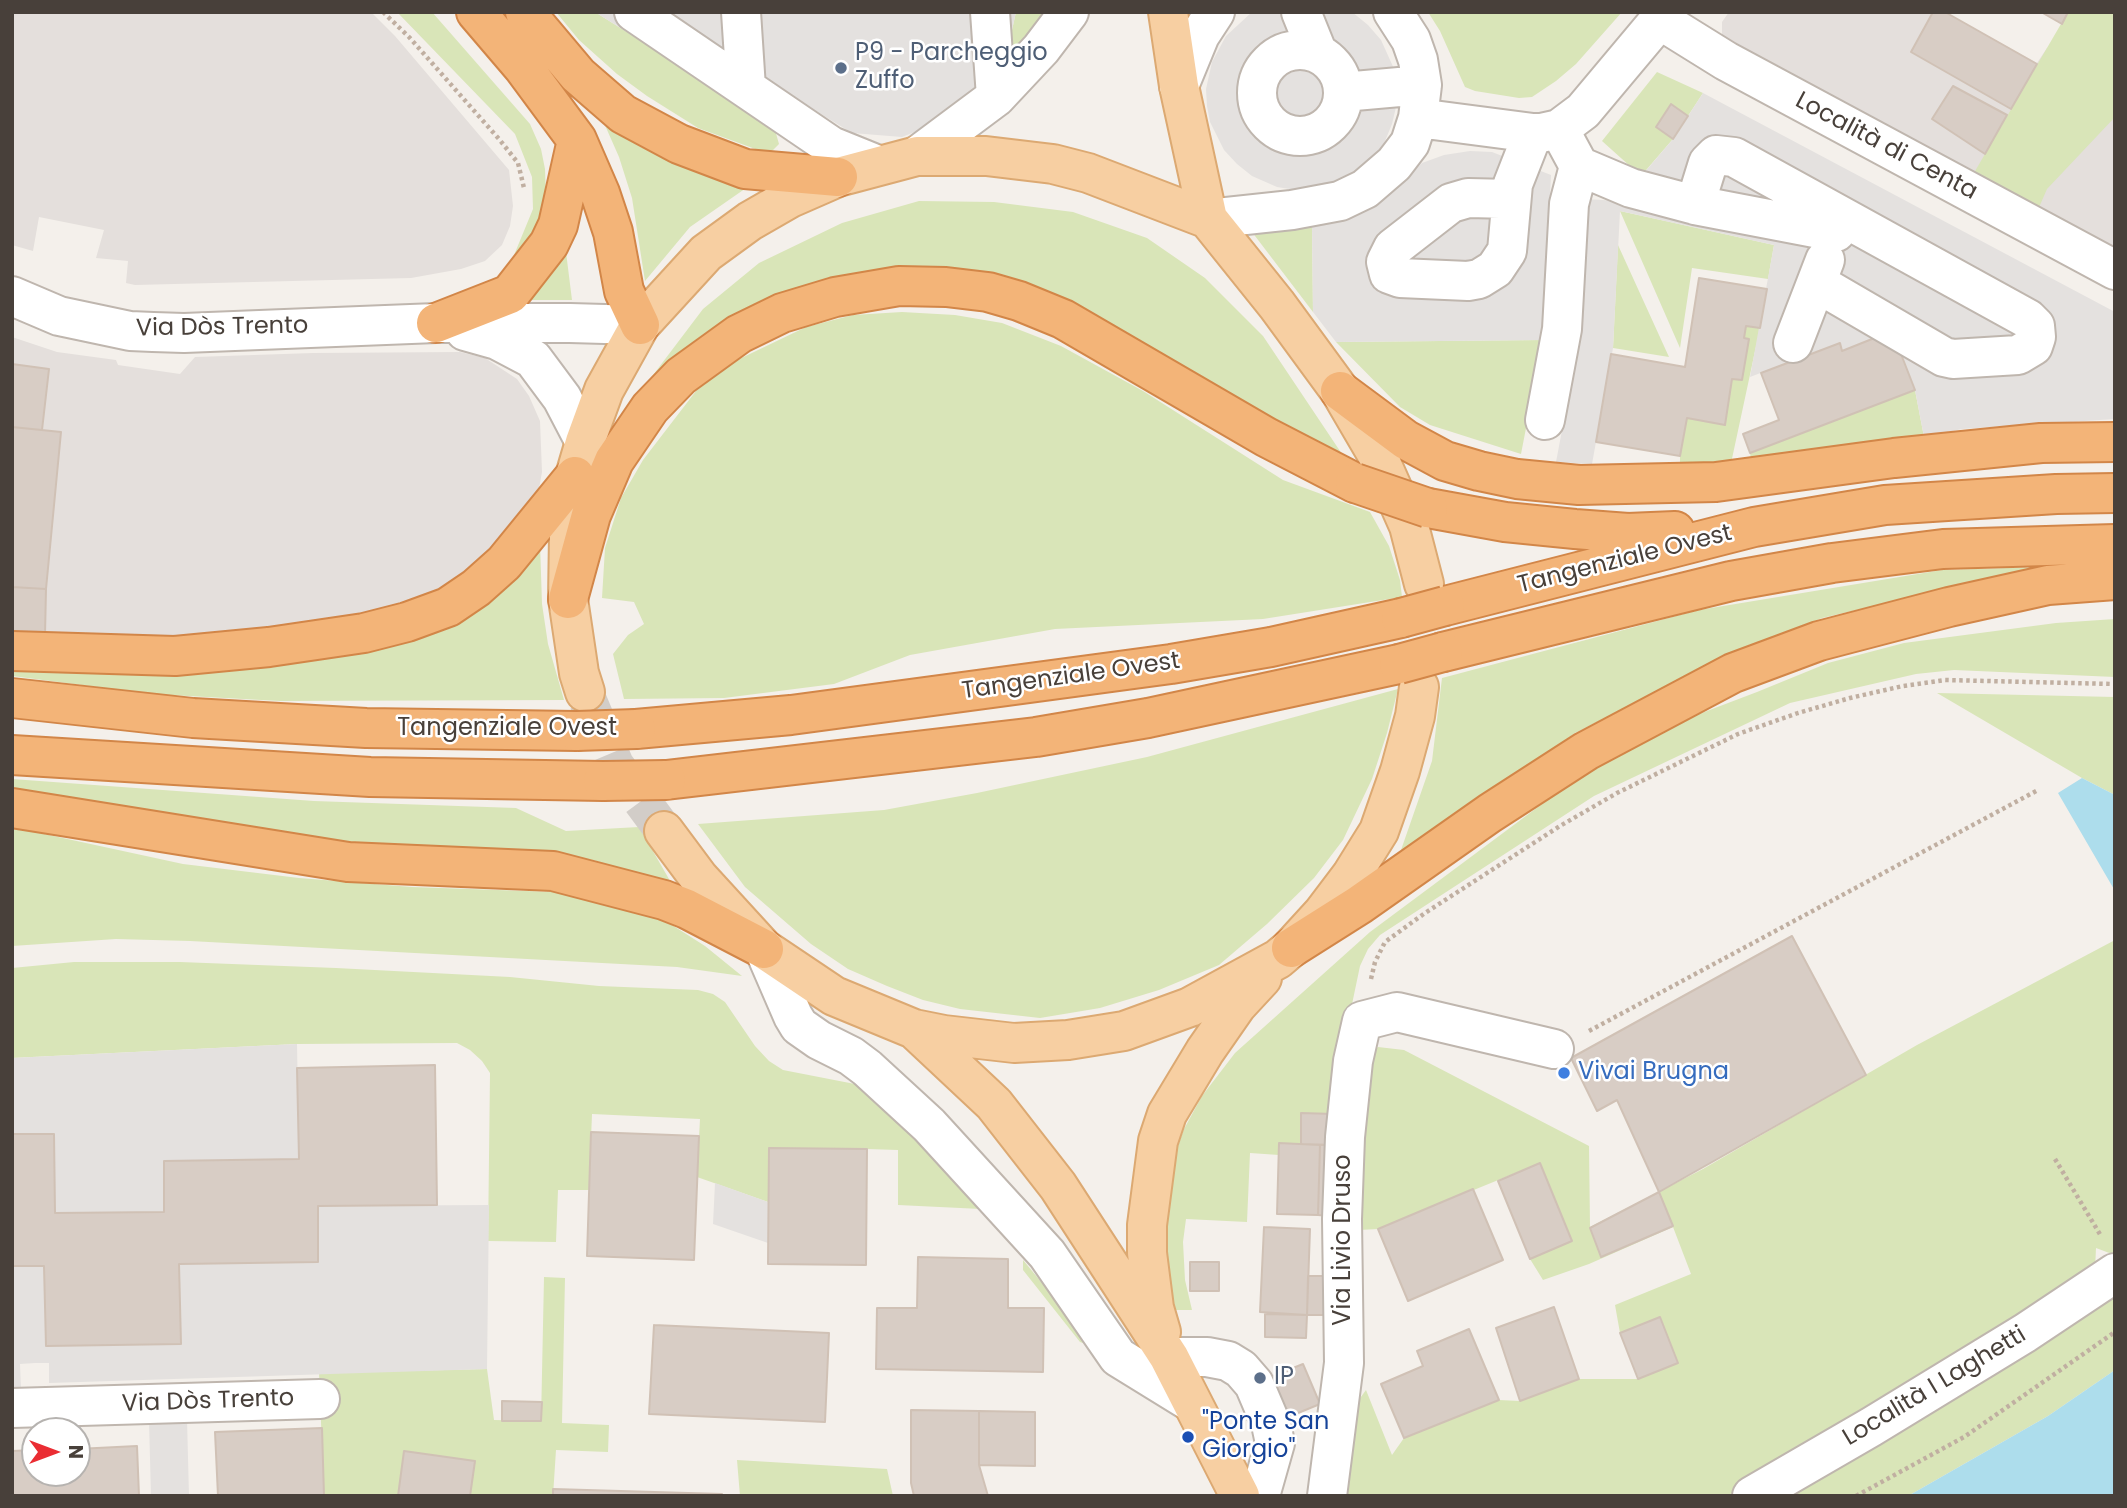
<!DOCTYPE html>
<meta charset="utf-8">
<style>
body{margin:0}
#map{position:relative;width:2127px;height:1508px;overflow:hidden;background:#f4f0eb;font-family:Poppins,sans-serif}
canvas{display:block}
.frame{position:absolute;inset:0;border:14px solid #48403a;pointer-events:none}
.north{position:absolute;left:21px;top:1417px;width:70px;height:70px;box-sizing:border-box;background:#fff;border:2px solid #b6b3b0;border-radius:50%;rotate:90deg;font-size:19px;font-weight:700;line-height:28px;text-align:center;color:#48403a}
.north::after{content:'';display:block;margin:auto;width:24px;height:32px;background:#ea2d33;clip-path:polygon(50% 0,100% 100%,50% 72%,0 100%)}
</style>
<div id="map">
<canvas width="2127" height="1508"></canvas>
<div class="frame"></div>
<div class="north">N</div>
</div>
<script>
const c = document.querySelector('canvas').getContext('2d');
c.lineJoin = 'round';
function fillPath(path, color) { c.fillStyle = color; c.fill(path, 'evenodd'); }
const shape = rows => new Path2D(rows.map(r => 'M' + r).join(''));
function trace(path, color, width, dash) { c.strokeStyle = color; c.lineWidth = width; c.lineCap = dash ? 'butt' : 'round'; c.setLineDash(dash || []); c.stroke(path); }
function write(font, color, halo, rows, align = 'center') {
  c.font = font + ' Poppins,sans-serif'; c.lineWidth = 5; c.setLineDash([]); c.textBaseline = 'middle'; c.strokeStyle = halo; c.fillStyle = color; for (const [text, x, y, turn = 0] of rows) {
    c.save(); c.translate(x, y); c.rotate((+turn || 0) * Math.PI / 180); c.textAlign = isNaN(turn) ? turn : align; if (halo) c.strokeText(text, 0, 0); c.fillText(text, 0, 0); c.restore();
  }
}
fillPath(shape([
 [12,12,371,12,395,36,509,170,513,206,510,226,502,245,485,261,461,269,411,278,135,285,126,283,128,261,96,258,104,230,39,217,33,251,12,245],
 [1729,12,1945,12,2037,63,2047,48,2115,85,2115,252,1727,49,1722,34,1722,22],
 [12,337,57,352,116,360,118,365,180,374,195,357,313,353,460,352,485,358,517,379,529,396,540,421,542,472,537,500,527,517,444,592,373,618,194,635,127,637,12,633]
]), '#e4dfdc');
fillPath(shape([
 [397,12,432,12,530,124,541,149,545,169,546,197,540,224,527,246,512,260,533,209,532,177,515,134],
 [556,12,595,12,754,112,775,130,779,144,769,154,698,128,647,96,617,74,579,40],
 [1016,12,1045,12,1012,53,1010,39],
 [1428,12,1622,12,1576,64,1556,81,1532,97,1519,98,1475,91,1465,87,1440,31],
 [2068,12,2115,12,2115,117,2047,189,2037,212,1971,178],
 [1657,72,1703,93,1673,139,1641,176,1602,141],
 [604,123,639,146,673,162,707,176,749,186,690,227,645,281,632,198,619,157],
 [919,201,994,202,1073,212,1147,238,1205,278,1263,336,1344,457,972,272,876,270,784,292,716,326,649,392,647,383,703,309,759,263,842,223],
 [1620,211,1774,245,1768,279,1692,268,1680,348],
 [1312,226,1313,312,1252,232],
 [1618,245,1669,357,1613,348],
 [566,252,572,300,521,300,558,264],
 [902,312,955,315,1002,323,1061,346,1143,391,1283,480,1370,512,1389,546,1400,580,1402,597,1263,619,1055,629,910,655,834,684,724,698,624,699,613,654,628,635,644,624,634,602,602,598,605,548,621,498,643,460,696,391,731,363,806,327,853,315],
 [1746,326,1760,328,1730,468,1680,470,1680,456,1687,418,1725,425,1732,379,1742,380,1749,340,1744,338],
 [1543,340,1521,454,1430,425,1400,407,1336,342],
 [1915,390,1924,437,1752,464,1750,453],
 [540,543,542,604,548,644,564,700,280,701,151,694,12,676,12,671,124,672,381,644],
 [2041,567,1822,618,1731,655,1575,733,1403,858,1401,850,1432,761,1442,678,1699,610,1942,570],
 [2115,619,2115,677,1954,670,1916,674,1790,703,1594,796,1380,935,1368,949,1360,966,1342,1052,1334,1114,1302,1113,1301,1144,1279,1143,1279,1155,1250,1153,1247,1222,1186,1219,1183,1242,1185,1280,1192,1310,1174,1310,1169,1284,1162,1225,1174,1157,1184,1129,1202,1096,1235,1053,1370,932,1585,772,1686,719,1757,692,1828,663,1904,643,2056,623],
 [1398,689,1387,733,1372,779,1343,840,1314,878,1267,924,1219,965,1159,990,1100,1008,1040,1018,960,1009,923,1000,887,986,848,969,811,944,745,887,698,824,884,810,977,793,1147,757],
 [1937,693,2115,697,2115,795,2082,778],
 [12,779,314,801,516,808,566,831,639,827,673,886,593,860,411,852,12,799],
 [12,827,183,864,299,878,412,887,555,892,598,897,661,918,705,946,742,976,677,967,190,941,116,939,12,946],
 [2115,940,2115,1253,2112,1254,2096,1248,2095,1270,1727,1496,1343,1496,1358,1401,1366,1390,1392,1455,1404,1438,1499,1400,1520,1401,1579,1379,1638,1379,1678,1363,1660,1318,1620,1333,1615,1305,1691,1274,1673,1227,1589,1264,1543,1280,1530,1259,1572,1241,1540,1163,1378,1229,1359,1230,1367,1056,1378,1047,1404,1050,1589,1146,1590,1227,1703,1169,1917,1045],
 [74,962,180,962,336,968,510,977,599,986,698,990,713,994,725,1002,755,1046,769,1061,783,1070,865,1086,981,1209,898,1205,898,1150,867,1149,769,1148,768,1202,697,1177,700,1119,592,1114,589,1190,558,1190,556,1242,488,1241,490,1073,482,1061,470,1050,457,1043,297,1044,12,1058,12,968],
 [1023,1260,1095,1347,1080,1342,1023,1270],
 [544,1277,565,1278,562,1423,609,1425,608,1452,556,1450,553,1496,324,1496,319,1373,487,1369,494,1420,541,1421],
 [2115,1291,2115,1370,2048,1416,1908,1496,1782,1496],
 [737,1460,887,1469,893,1496,740,1496]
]), '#d9e5b8');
fillPath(shape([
 [595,12,1016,12,1010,39,983,83,922,129,902,137,852,133,772,84,754,112],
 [1252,12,1352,12,1368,25,1381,40,1395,71,1397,103,1392,124,1385,141,1376,155,1360,170,1338,183,1296,190,1277,187,1252,176,1237,164,1224,150,1210,122,1207,106,1206,89,1212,62,1226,36],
 [1703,93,2115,312,2115,419,1962,429,1924,437,1915,390,1892,331,1842,351,1839,343,1750,377,1774,245,1620,211,1613,348,1592,464,1556,462,1578,346,1585,199,1620,201,1673,139],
 [1470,151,1492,152,1551,175,1543,340,1336,342,1313,312,1312,226,1338,221,1364,212,1391,193,1422,163,1444,155],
 [297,1044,299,1159,164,1161,164,1212,55,1213,54,1134,12,1134,12,1058],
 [715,1183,768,1202,768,1243,713,1224],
 [489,1205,487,1369,49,1383,49,1363,35,1363,20,1364,21,1390,12,1391,12,1266,44,1266,181,1343,179,1264,318,1206],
 [187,1419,189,1496,151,1496,149,1421]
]), '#e4e1df');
fillPath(shape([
 [2082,778,2115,795,2115,891,2058,793],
 [2115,1370,2115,1496,1908,1496,2048,1416]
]), '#adddec');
const building = shape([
 [1933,12,1945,12,2037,64,2011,109,1911,52,1933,12],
 [2041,12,2068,12,2062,24,2041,12],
 [1953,86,2007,115,1985,154,1932,119,1953,86],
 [1671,104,1688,116,1673,139,1656,127,1671,104],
 [1699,278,1767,289,1760,328,1746,326,1744,338,1749,339,1742,380,1732,379,1725,425,1687,418,1680,456,1596,442,1611,354,1685,367,1699,278],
 [1892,331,1915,390,1750,453,1743,434,1779,420,1761,373,1840,343,1842,351,1892,331],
 [12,364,49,369,42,430,12,427,12,364],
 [12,427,61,432,46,589,12,587,12,427],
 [12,587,46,589,45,635,12,633,12,587],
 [1792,936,1866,1075,1659,1192,1617,1100,1597,1111,1571,1058,1792,936],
 [435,1065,437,1205,318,1206,318,1262,179,1264,181,1344,46,1346,44,1266,12,1266,12,1134,54,1134,55,1213,164,1212,164,1161,299,1159,297,1068,435,1065],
 [1301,1113,1334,1114,1333,1145,1301,1144,1301,1113],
 [591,1132,699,1136,694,1260,587,1256,591,1132],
 [1279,1143,1320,1145,1318,1215,1277,1214,1279,1143],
 [1320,1145,1333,1145,1329,1216,1318,1215,1320,1145],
 [769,1148,867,1149,866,1265,768,1264,769,1148],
 [1540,1163,1572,1241,1530,1259,1498,1181,1540,1163],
 [1473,1189,1503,1260,1408,1301,1378,1229,1473,1189],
 [1659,1192,1673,1226,1601,1257,1590,1228,1659,1192],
 [1264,1227,1310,1229,1307,1315,1260,1312,1264,1227],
 [918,1257,1008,1259,1008,1308,1044,1308,1043,1372,876,1369,877,1308,917,1308,918,1257],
 [1190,1262,1219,1262,1219,1291,1190,1291,1190,1262],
 [1308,1276,1326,1276,1324,1315,1307,1315,1308,1276],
 [1554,1307,1579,1379,1520,1401,1496,1328,1554,1307],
 [1265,1314,1307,1315,1306,1338,1265,1337,1265,1314],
 [1660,1317,1678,1363,1638,1379,1620,1333,1660,1317],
 [654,1325,829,1333,825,1422,649,1414,654,1325],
 [1469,1329,1499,1400,1404,1438,1381,1384,1423,1366,1417,1351,1469,1329],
 [1303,1364,1320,1404,1254,1431,1238,1390,1303,1364],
 [502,1401,542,1402,541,1421,502,1421,502,1401],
 [911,1410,979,1411,979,1465,988,1496,914,1496,911,1483,911,1410],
 [979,1411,1035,1412,1035,1466,979,1465,979,1411],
 [322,1428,324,1496,218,1496,215,1432,322,1428],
 [137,1446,139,1496,12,1496,12,1451,35,1450,35,1473,77,1473,77,1449,137,1446],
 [404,1451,475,1461,470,1496,398,1496,404,1451],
 [553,1489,722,1494,553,1496,553,1489]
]);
fillPath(building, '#d8cdc5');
trace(building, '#d0c1b5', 2);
trace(shape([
 [588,701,615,765,664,831]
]), '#d2cdc8', 38, [38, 19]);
const minor = shape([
 [634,12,831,146,878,165],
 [741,12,746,88],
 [990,12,996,97],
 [1301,12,1318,54],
 [1660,20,1726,61,2115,270],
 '1257 93a43 43 0 1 1 86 0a43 43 0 1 1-86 0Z',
 [1179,86,1200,35,1215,12],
 [1343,92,1422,85],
 [1418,118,1533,133,1541,133,1559,129,1583,111,1666,12],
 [1559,129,1579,166,1631,188,1695,205,1836,232],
 [917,156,996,97,1041,49,1069,12],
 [1511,199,1468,198,1451,203,1393,248,1386,262,1389,274,1400,278,1468,281,1479,279,1495,269,1507,251,1513,184,1533,133],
 [1695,205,1708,163,1716,155,1734,157,2028,319,2035,326,2036,337,2033,346,2018,355,1953,359,1944,357,1817,283],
 [1208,219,1292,210,1340,201,1365,189,1394,164,1410,143,1418,118,1422,85,1418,60,1411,40,1393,12],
 [12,296,59,316,130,331,153,332,184,333,436,323,570,323,640,325],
 [465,331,497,340,533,359,562,398,585,442],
 [1793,343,1825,260],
 [1545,420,1562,329,1569,204,1579,166],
 [764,949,793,1016,799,1026,819,1040,851,1056,867,1068,929,1125,1047,1254,1118,1357,1191,1402],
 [1169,1357,1207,1357,1228,1361,1241,1369,1254,1384,1271,1424,1275,1443,1260,1496],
 [12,1408,320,1399],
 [1327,1496,1344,1363,1342,1219,1345,1137,1353,1061,1362,1021,1397,1012,1554,1049],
 [1752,1496,1871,1427,2025,1333,2115,1273]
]);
const major = shape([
 [1168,12,1179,86,1208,219,1277,305,1340,391,1378,456,1409,526,1424,584],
 [585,692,579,673,568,599,569,535,575,476,585,442,604,390,640,325,706,253,750,221,790,198,838,177,917,156,986,156,1053,164,1088,173,1208,219],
 [664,831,699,878,764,949,834,996,914,1029,944,1035,1014,1043,1068,1040,1124,1031,1190,1007,1278,959,1291,948,1323,913,1351,876,1379,831,1400,771,1415,716,1419,687],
 [914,1029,994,1104,1058,1186,1169,1357,1240,1496],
 [1161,1332,1154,1308,1147,1253,1147,1225,1158,1141,1167,1114,1205,1051,1237,1005,1262,978]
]);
const highway = shape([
 [476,12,523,67,577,140,600,193,613,232,624,291,640,325],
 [525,12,578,75,623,114,679,144,745,169,838,177],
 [436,323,510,294,549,244,558,225,577,140],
 [1340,391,1406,440,1445,461,1479,471,1517,479,1579,485,1716,482,1894,458,2041,443,2115,442],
 [1428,508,1505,522,1575,529,1628,533,1675,531],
 [568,599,591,515,614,461,650,408,681,376,739,334,782,313,835,297,899,286,946,287,988,292,1019,301,1063,319,1266,437,1355,483],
 [1445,606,1754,527,1885,505,2056,494,2115,493],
 [12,651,175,656,269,647,364,633,407,622,448,607,476,588,504,563,575,476],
 [1443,652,1731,581,1832,563,1943,549,2115,544],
 [12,698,193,718,366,728,577,731],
 [636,729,791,715,1171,664,1271,647,1401,618],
 [12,755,370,777,603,781],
 [666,780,1036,737,1148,718,1399,664],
 [12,808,348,862,553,871,664,900,687,909,764,949],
 [1291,948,1359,905,1490,813,1586,751,1733,673,1819,641,1949,607,2048,585,2115,580]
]);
trace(minor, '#bfb6ae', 42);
trace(major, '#dca972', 42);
trace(highway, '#d28648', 42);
trace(shape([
 [383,12,409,37,499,139,518,163,524,188],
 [1371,979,1375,962,1385,942,1425,913,1560,826,1617,793,1738,734,1798,713,1850,698,1903,686,1945,680,2115,684],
 [1589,1031,2038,790],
 [2055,1159,2101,1236],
 [1856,1496,1964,1437,2115,1332]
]), '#c0afa1', 4.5, [3.5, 3.5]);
trace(minor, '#fff', 38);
trace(major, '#f7cfa2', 38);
trace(highway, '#f3b478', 38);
const highwayBridge = shape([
 [1355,483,1428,508],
 [1401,618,1445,606],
 [1399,664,1443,652],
 [577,731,636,729],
 [603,781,666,780]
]);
trace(highwayBridge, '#d28648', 42, []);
trace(highwayBridge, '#f3b478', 38);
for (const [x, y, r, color] of [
 [841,68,7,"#5c6f8a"],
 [1564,1073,7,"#3f7fe0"],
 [1260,1378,7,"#5c6f8a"],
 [1188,1437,7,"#1a4fb4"]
]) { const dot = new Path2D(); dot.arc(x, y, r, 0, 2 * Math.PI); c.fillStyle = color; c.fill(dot); trace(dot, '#fff', 2.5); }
write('24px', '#4e5e75', '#fff', [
 ["P9 - Parcheggio",855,54],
 ["Zuffo",855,82],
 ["IP",1274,1378]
], 'left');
write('24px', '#48403a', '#fff', [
 ["Località di Centa",1886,147,28],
 ["Via Dòs Trento",222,328,-1],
 ["Tangenziale Ovest",1625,560,-14],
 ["Tangenziale Ovest",1071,677,-8],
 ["Tangenziale Ovest",507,729],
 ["Via Livio Druso",1344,1240,-90],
 ["Località I Laghetti",1935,1387,-31],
 ["Via Dòs Trento",208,1402,-2]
]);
write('24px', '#366cbe', '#fff', [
 ["Vivai Brugna",1578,1073]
], 'left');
write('24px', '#164399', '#fff', [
 ["\"Ponte San",1202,1423],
 ["Giorgio\"",1202,1451]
], 'left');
</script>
